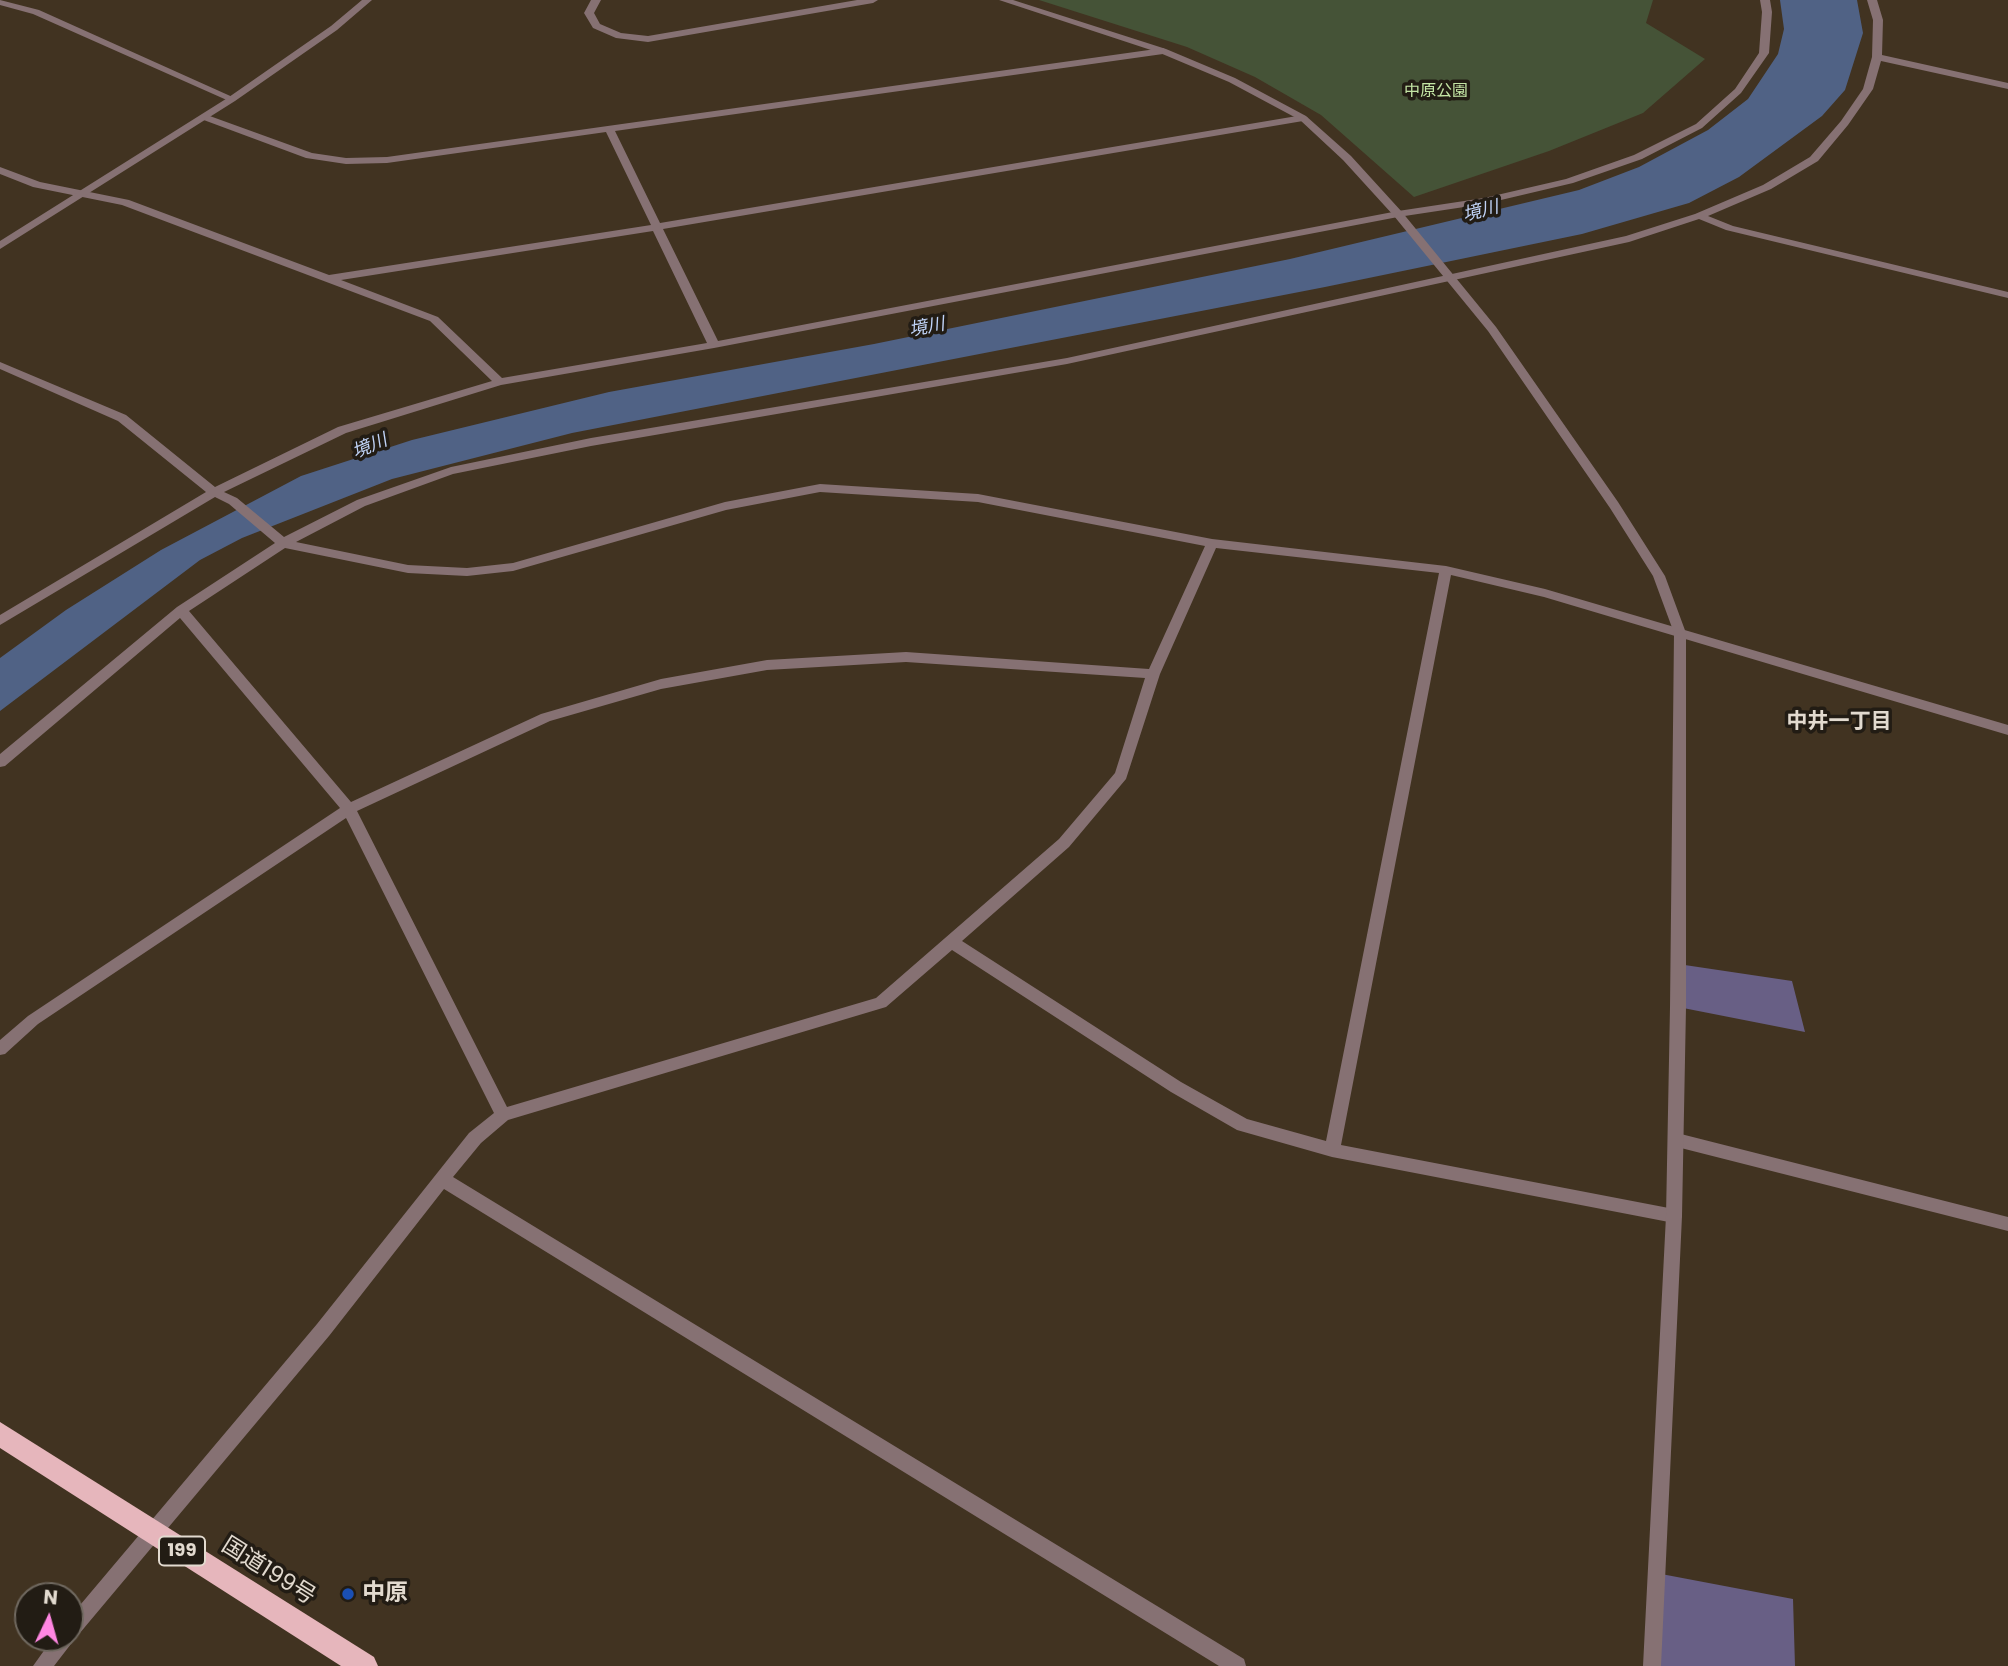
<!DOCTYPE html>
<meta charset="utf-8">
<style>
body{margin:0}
#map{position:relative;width:2008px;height:1666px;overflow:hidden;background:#413321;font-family:Poppins,sans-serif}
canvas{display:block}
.north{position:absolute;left:14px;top:1582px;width:70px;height:70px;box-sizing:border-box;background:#221c14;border:2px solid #6f685f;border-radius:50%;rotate:5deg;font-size:19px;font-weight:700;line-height:28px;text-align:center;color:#e2dacf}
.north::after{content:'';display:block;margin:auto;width:24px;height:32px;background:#fe86e1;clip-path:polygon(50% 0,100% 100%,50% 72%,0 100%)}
</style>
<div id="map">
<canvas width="2008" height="1666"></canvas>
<div class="north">N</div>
</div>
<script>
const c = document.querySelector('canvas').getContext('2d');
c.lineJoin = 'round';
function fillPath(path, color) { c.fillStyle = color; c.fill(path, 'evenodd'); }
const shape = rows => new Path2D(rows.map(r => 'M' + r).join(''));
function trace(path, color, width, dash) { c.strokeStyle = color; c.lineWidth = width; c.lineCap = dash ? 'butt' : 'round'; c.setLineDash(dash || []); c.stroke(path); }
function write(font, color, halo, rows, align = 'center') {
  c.font = font + ' Poppins,"Noto Sans JP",sans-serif'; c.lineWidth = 7; c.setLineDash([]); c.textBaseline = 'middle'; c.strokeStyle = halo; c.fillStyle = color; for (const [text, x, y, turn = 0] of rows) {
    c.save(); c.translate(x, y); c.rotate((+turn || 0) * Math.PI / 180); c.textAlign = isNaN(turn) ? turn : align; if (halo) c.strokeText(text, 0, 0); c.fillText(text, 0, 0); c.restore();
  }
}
fillPath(shape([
 [1039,0,1653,0,1646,23,1705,59,1643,113,1549,151,1414,197,1321,115,1255,77,1187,47]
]), '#455337');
fillPath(shape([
 [1780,0,1857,0,1863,33,1845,90,1822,116,1739,177,1689,203,1582,234,1325,287,572,433,392,479,242,538,200,560,0,711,0,658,66,610,161,550,301,476,412,440,609,392,874,344,1290,259,1579,190,1639,167,1708,130,1748,99,1778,54,1784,29]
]), '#506285');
fillPath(shape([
 [1678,964,1792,981,1805,1032,1678,1007],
 [1656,1573,1793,1599,1795,1666,1652,1666]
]), '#685f85');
fillPath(shape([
 [591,0,601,0,594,13,600,24,621,33,648,36,857,0,878,0,873,3,648,42,616,38,593,28,584,13,591,0]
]), '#867173');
fillPath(shape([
 [0,0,39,10,237,99,229,101,33,14,0,5,0,0],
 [1760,0,1770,0,1772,12,1769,53,1741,93,1702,128,1642,159,1573,183,1484,204,1398,217,714,348,501,385,346,433,224,492,237,498,284,537,357,500,451,467,591,438,1067,358,1626,236,1695,214,1763,185,1810,157,1841,121,1863,89,1872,57,1873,20,1867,0,1877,0,1883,20,1882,55,2008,83,2008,89,1881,61,1873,89,1848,125,1818,161,1771,189,1708,216,1733,226,2008,292,2008,298,1726,230,1699,219,1629,242,1067,364,591,446,453,474,365,506,296,542,408,565,467,568,513,563,725,502,820,484,978,494,1212,539,1446,566,1545,589,2008,725,2008,735,1544,597,1451,575,1341,1145,1674,1209,1680,1211,1682,1216,1680,1221,1674,1223,1332,1157,1237,1130,1171,1092,952,950,886,1007,508,1120,481,1143,453,1177,1244,1659,1246,1666,1219,1666,444,1189,329,1336,74,1640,54,1666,33,1666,53,1638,70,1638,70,1617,317,1324,469,1133,494,1113,346,818,38,1024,5,1054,0,1055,0,1040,28,1016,340,808,180,618,5,766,0,767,0,754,177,607,275,543,229,504,215,497,0,625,0,615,206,492,118,421,0,369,0,362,126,415,215,487,338,427,492,381,430,321,122,205,33,187,0,174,0,167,40,182,129,200,329,275,651,225,606,132,387,163,346,164,306,158,201,119,201,115,207,115,312,153,346,158,387,157,1163,48,1168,51,1163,54,615,131,660,223,1303,115,1308,118,1303,121,663,229,718,341,1398,211,1484,198,1566,179,1634,155,1696,124,1735,89,1759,53,1762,12,1760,0],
 [653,231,707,343,502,378,438,317,341,280,653,231],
 [820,492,978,502,1205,546,1149,669,906,652,767,660,661,679,541,714,351,802,189,611,285,548,408,573,467,576,513,571,726,510,820,492],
 [1216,548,1439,573,1326,1141,1247,1119,1181,1082,962,941,1069,847,1126,779,1160,674,1216,548],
 [906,662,1145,678,1115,773,1059,839,876,998,507,1107,357,811,550,721,661,689,767,670,906,662],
 [1677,1133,2008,1217,2008,1231,1677,1147,1671,1145,1669,1140,1671,1135,1677,1133]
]), '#867173');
fillPath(shape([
 [362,0,372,0,337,30,235,101,0,249,0,241,229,97,331,26,362,0],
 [999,0,1013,0,1166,49,1235,78,1306,116,1351,156,1402,212,1496,327,1618,502,1665,576,1686,633,1686,1007,1682,1216,1661,1666,1643,1666,1666,1216,1670,1007,1674,633,1653,576,1610,508,1488,331,1394,216,1343,160,1300,120,1229,82,1160,53,999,0]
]), '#867173');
fillPath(shape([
 [0,1422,374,1657,378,1666,341,1666,0,1448,0,1422]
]), '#e6b6bc');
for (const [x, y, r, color] of [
 [348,1594,7,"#1a4fb4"]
]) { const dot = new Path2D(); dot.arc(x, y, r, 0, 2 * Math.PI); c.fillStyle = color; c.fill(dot); trace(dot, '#221c14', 2.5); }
write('16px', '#c4e5a5', '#221c14', [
 ["中原公園",1436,92]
]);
write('italic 18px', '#c1d4f8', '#221c14', [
 ["境川",1481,212,-14],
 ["境川",927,328,-11],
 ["境川",370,447,-23]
]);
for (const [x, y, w] of [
 [182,1551,46]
]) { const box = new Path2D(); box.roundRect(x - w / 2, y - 14.5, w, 29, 5); c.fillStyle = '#221c14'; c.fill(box); trace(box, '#e2dacf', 2); }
write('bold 18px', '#e2dacf', null, [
 ["199",182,1551]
]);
write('bold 21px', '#e2dacf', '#221c14', [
 ["中井一丁目",1839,723]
]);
write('23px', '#e2dacf', '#221c14', [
 ["国道199号",268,1572,32]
]);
write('bold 23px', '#e2dacf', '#221c14', [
 ["中原",362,1594]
], 'left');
</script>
